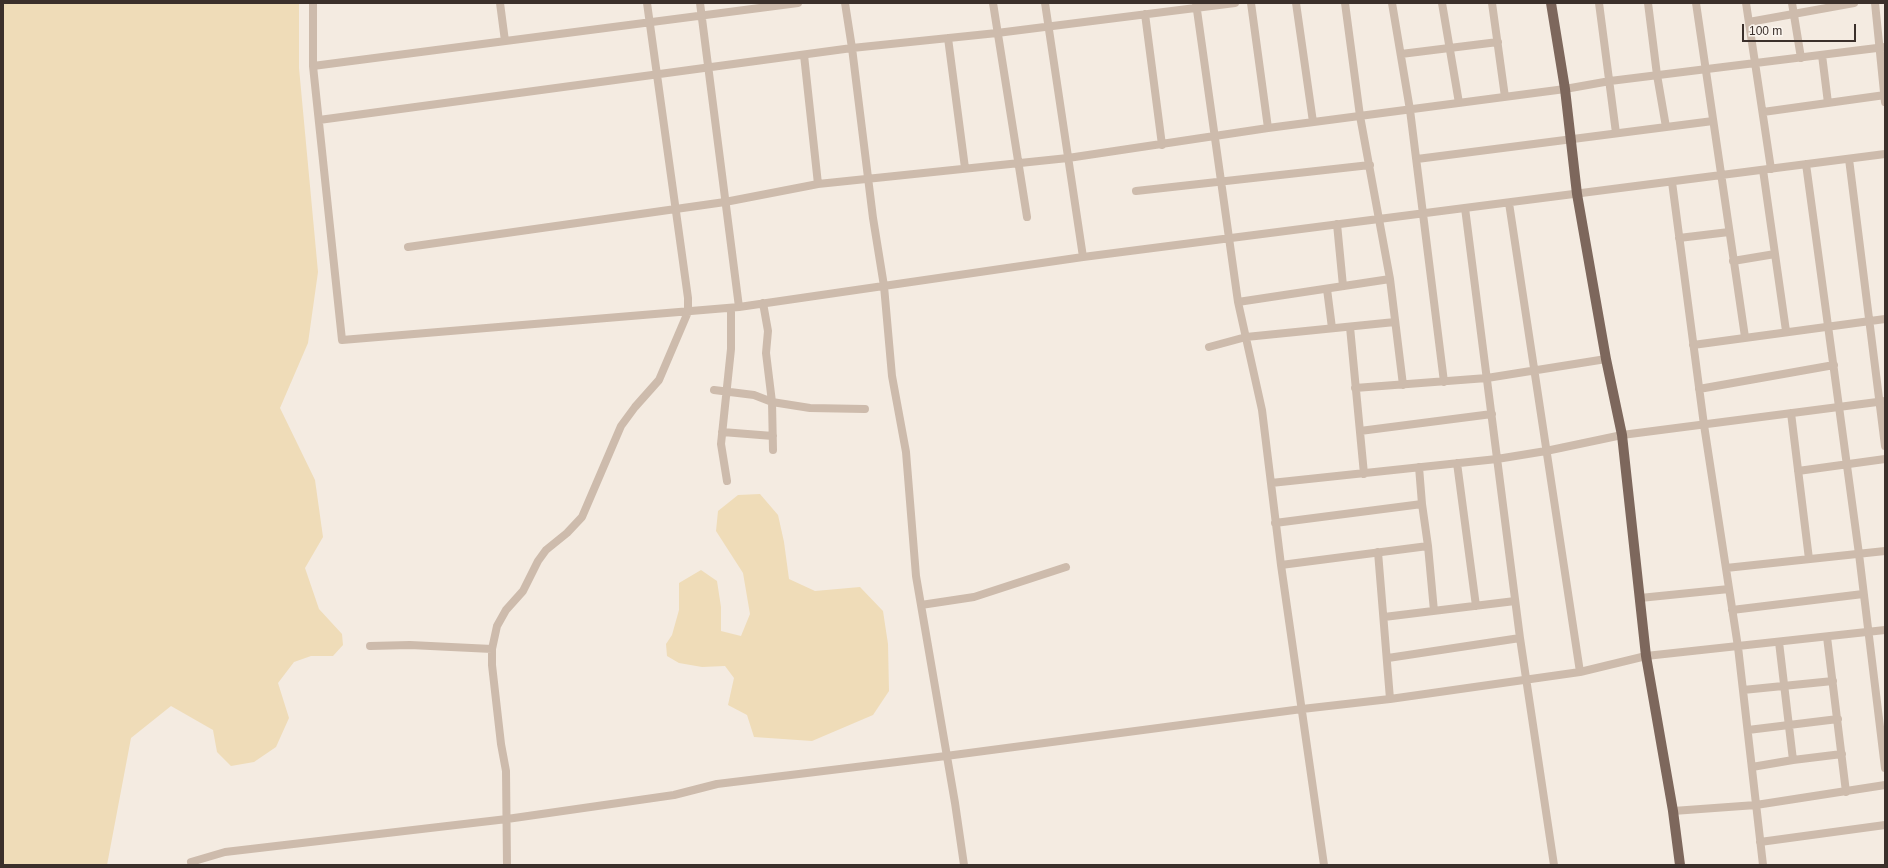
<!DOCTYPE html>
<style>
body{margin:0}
#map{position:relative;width:1888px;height:868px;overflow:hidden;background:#f4ebe1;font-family:Arial,sans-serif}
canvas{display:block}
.frame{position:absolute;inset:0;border:4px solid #3b302b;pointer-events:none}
.scale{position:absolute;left:1742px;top:24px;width:114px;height:18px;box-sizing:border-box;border:2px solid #3b302b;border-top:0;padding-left:5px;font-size:12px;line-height:14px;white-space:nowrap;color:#3b302b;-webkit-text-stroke:3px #fbf5ee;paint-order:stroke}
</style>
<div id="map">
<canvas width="1888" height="868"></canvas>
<div class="frame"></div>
<div class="scale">100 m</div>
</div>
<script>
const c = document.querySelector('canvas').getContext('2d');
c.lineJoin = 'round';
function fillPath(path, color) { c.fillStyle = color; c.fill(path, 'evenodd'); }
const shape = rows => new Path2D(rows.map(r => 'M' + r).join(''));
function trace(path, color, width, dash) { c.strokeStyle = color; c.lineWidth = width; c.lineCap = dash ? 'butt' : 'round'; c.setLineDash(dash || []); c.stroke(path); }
fillPath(shape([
 [3,3,299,3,299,68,318,272,308,343,280,408,315,480,323,537,305,568,319,609,342,634,343,645,333,656,311,656,294,662,278,683,289,718,276,747,254,762,231,766,217,752,213,730,171,706,131,738,107,865,3,865],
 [760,494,778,515,784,542,789,579,815,591,860,587,883,611,888,644,889,691,873,715,812,741,754,737,747,715,728,705,734,678,725,666,702,667,679,663,667,656,666,644,672,635,679,610,679,583,701,570,717,581,721,607,721,631,741,636,750,614,743,573,716,531,718,511,738,495]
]), '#efdcb8');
trace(shape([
 [313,3,313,66,798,3],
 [500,3,505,41],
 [700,3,739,307],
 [845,3,852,48,873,218,884,286,892,376,906,452,916,576,955,803,964,865],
 [993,3,1027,217],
 [1045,3,1083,257],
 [1196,3,1238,302,1262,410,1281,565,1324,865],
 [1251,3,1268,128],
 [1296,3,1313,122],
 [1345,3,1360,116,1390,279,1403,385],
 [1392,3,1410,110,1444,382],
 [1442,3,1459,103],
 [1492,3,1505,97],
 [1599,3,1616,133],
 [1648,3,1657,75,1666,127],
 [1696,3,1745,337],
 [1746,3,1771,169],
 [1792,3,1801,58],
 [1875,3,1885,102],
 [1145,14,1162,145],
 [1749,22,1854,3],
 [948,38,965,168],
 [1401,54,1498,42],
 [804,55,818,184],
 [1822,55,1828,103],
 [313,66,342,340,739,307,1083,257,1885,154],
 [1763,112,1885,95],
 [319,120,852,48,997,33,1235,3],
 [1417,159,1713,121],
 [1849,159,1885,446],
 [1806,164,1859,554,1885,768],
 [1763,170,1786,331],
 [1672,182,1704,425,1738,647,1763,865],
 [1136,191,1370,165],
 [1509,203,1580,672],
 [1465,208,1520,638,1554,865],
 [1337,224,1343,286],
 [1679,238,1729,232],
 [408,247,725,202,818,184,1068,158,1268,128,1565,89,1610,81,1885,47],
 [1733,261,1775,254],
 [1327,289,1332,328],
 [1238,302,1390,279],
 [763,303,768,331,766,353,772,402,773,450],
 [1350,327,1364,474],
 [1693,345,1885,319],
 [1209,347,1246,337,1395,322],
 [1355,388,1487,378,1606,359],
 [1699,389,1834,365],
 [714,390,754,395,772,402,810,408,865,409],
 [1791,413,1809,559],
 [1360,431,1492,414],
 [722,432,773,436],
 [1457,463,1476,606],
 [1798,471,1885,459],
 [727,481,721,444,731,349,731,308],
 [1271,483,1497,459,1546,451,1622,435,1885,401],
 [1275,523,1422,504],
 [1428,546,1434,611],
 [1378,552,1390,699],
 [1281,565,1428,546,1422,504,1419,467],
 [1726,568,1885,551],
 [1640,598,1729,589],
 [921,605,974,597,1066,567],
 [1732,610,1863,594],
 [1384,617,1515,601],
 [1827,637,1846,792],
 [1779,642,1793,760],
 [370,646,410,645,492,649],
 [1388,658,1520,638],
 [1743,690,1833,681],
 [1748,730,1838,719],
 [1752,767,1793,760,1842,754],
 [1673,811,1756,805,1885,785],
 [1760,842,1885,825],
 [191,862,225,852,507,819,674,795,717,784,946,756,1302,709,1390,699,1580,672,1646,656,1885,630],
 [507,865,506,771,501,744,492,665,492,649,497,626,506,610,523,591,538,561,546,550,567,533,582,517,621,426,635,407,659,380,688,312,688,298,647,3]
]), '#cdbbac', 8);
trace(shape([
 [1551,3,1565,89,1577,194,1606,359,1622,435,1646,656,1673,811,1680,865]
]), '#7d675c', 10);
</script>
